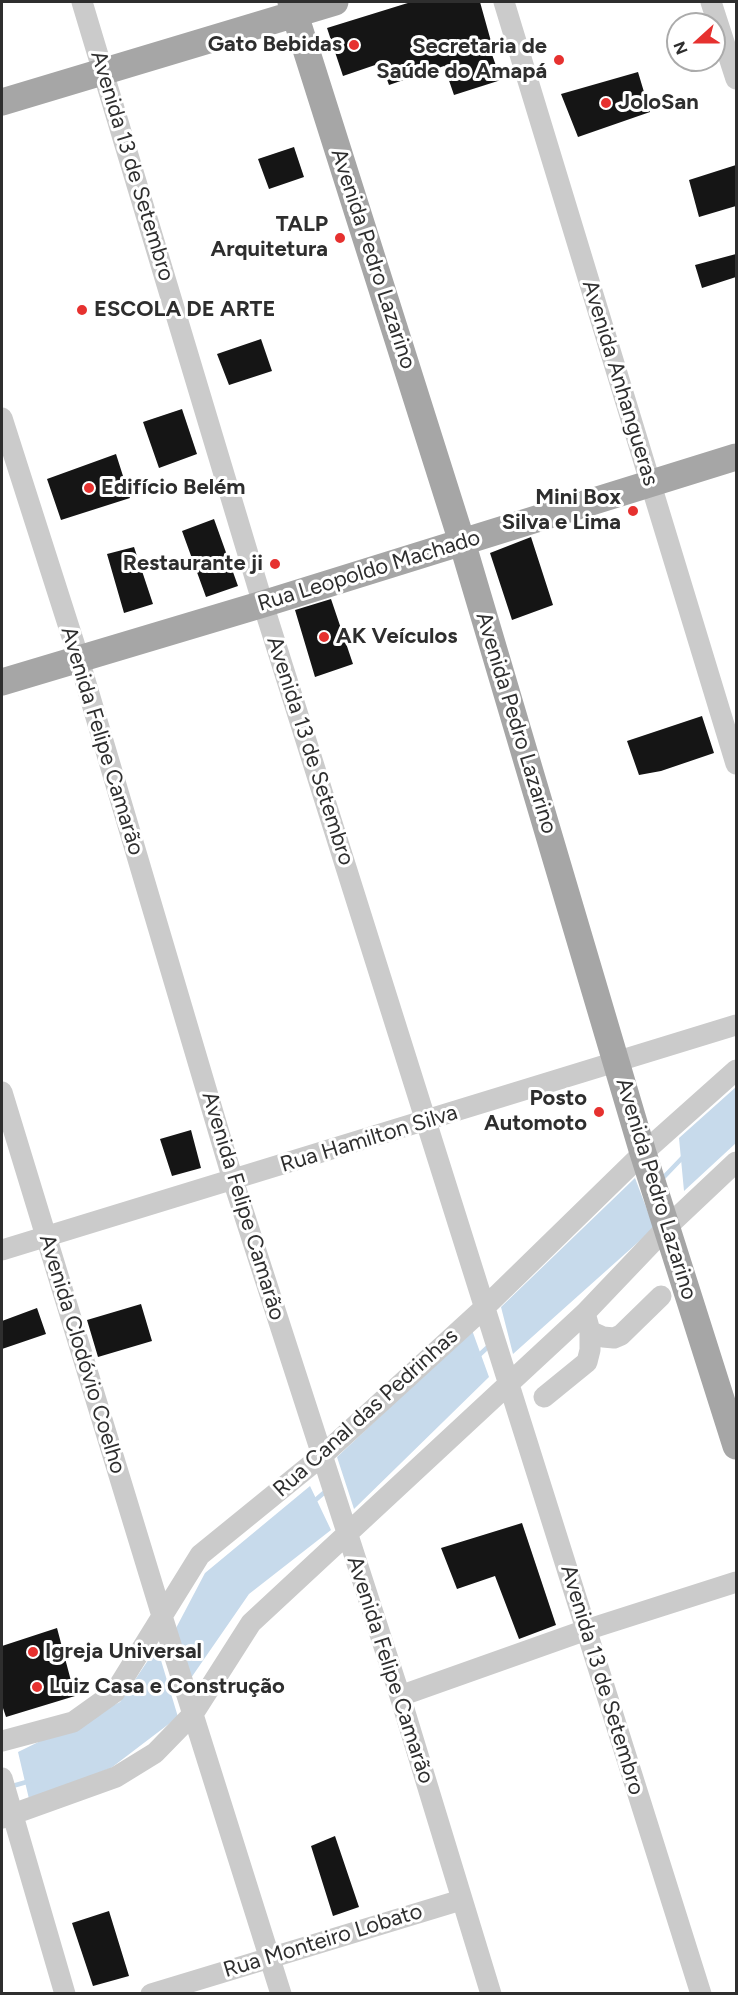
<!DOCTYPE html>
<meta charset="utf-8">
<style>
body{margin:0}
#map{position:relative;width:738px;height:1995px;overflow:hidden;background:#fff;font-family:Figtree,sans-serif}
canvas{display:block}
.frame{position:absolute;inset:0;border:3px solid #2e2e2e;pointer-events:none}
.north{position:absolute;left:666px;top:12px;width:60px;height:60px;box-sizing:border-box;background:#fff;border:2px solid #ababab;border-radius:50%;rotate:249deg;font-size:16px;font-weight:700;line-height:24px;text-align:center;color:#2e2e2e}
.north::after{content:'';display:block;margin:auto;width:21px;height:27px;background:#e6312f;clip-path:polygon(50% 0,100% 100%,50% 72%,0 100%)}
</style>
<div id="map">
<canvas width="738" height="1995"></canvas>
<div class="frame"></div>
<div class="north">N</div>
</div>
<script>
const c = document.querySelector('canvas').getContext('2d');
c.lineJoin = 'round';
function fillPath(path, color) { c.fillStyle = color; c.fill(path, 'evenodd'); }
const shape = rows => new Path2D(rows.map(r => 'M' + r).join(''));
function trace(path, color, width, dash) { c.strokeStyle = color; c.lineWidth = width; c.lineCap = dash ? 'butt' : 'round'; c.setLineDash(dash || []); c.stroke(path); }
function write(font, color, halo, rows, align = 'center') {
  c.font = font + ' Figtree,sans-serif'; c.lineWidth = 6; c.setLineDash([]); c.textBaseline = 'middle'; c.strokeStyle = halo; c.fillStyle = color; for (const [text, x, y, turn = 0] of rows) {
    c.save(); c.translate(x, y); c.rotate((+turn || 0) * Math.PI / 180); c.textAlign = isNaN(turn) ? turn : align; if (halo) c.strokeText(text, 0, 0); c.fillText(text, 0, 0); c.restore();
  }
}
fillPath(shape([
 [736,1087,736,1143,684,1191,679,1138],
 [635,1178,654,1228,513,1354,501,1307],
 [472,1330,489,1377,354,1509,337,1457],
 [310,1486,331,1530,249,1594,191,1678,175,1630,205,1573],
 [157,1647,178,1717,111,1768,29,1799,18,1752,120,1702]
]), '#c7daeb');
trace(shape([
 [662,1179,685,1155],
 [476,1358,490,1345],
 [312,1503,326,1491],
 [9,1787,30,1781]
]), '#c7daeb', 4.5);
fillPath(shape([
 [411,2,480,2,492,45,489,46,501,80,454,95,444,66,389,85,381,63,343,76,327,28],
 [638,72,650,112,578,137,561,94],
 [294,147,304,177,269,189,258,159],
 [736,165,736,206,699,217,689,180],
 [736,254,736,277,702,288,695,265],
 [261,339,272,371,229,385,217,354],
 [182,409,197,454,159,468,143,422],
 [116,454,130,498,61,520,47,479],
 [214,519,238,586,206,597,182,531],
 [531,537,553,605,512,620,490,553],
 [134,547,153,604,124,613,107,554],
 [331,599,353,664,315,677,295,610],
 [702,716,714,753,661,771,639,775,627,741],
 [191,1130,201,1168,172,1176,160,1139],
 [141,1304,152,1341,98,1357,87,1320],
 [37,1308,46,1334,2,1349,2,1321],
 [522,1523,556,1625,519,1639,495,1576,457,1589,441,1548],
 [57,1628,75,1696,6,1717,2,1705,2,1646],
 [335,1836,359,1907,333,1916,311,1846],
 [109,1911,129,1976,93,1986,72,1923]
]), '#151515');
trace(shape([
 [82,2,263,604,701,1994],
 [504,2,736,764],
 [711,2,736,79],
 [2,418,74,643,233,1180,400,1696,491,1994],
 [2,1092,162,1616,281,1994],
 [2,1250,736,1025],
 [590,1331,603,1337,614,1338,621,1335,661,1296],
 [544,1397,587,1362,590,1350,590,1331,585,1313],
 [400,1696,586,1630,736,1582],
 [2,1741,73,1722,115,1692,200,1555,323,1455,484,1308,643,1153,736,1070],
 [2,1778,65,1994],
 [2,1818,116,1777,155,1753,193,1714,251,1623,585,1313,668,1226,736,1162],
 [151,1994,461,1900]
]), '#cbcbcb', 21);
trace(shape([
 [291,2,462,542,643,1153,736,1446],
 [2,102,335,2],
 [2,682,263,604,736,457]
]), '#a6a6a6', 27);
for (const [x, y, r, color] of [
 [354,45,6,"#e6312f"],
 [559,60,6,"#e6312f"],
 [606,103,6,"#e6312f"],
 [340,238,6,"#e6312f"],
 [82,310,6,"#e6312f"],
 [89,488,6,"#e6312f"],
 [633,511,6,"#e6312f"],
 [275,564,6,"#e6312f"],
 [324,637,6,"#e6312f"],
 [599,1112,6,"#e6312f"],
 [33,1652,6,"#e6312f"],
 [37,1687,6,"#e6312f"]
]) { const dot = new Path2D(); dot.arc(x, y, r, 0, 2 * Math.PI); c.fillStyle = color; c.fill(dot); trace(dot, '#fff', 2); }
write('bold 22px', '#2e2e2e', '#fff', [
 ["Gato Bebidas",342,45],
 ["Secretaria de",547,47],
 ["Saúde do Amapá",547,72],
 ["JoloSan",618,103,"left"],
 ["TALP",328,225],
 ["Arquitetura",328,250],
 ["ESCOLA DE ARTE",94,310,"left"],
 ["Edifício Belém",101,488,"left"],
 ["Mini Box",621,498],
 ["Silva e Lima",621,523],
 ["Restaurante ji",263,564],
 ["AK Veículos",336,637,"left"],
 ["Posto",587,1099],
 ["Automoto",587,1124],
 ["Igreja Universal",45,1652,"left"],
 ["Luiz Casa e Construção",49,1687,"left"]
], 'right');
write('22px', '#2e2e2e', '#fff', [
 ["Avenida 13 de Setembro",132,166,73],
 ["Avenida Pedro Lazarino",373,259,72],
 ["Avenida Anhangueras",620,383,73],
 ["Rua Leopoldo Machado",369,571,-17],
 ["Avenida Pedro Lazarino",516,723,73],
 ["Avenida Felipe Camarão",102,741,73],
 ["Avenida 13 de Setembro",310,751,72],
 ["Rua Hamilton Silva",369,1139,-17],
 ["Avenida Pedro Lazarino",656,1189,73],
 ["Avenida Felipe Camarão",243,1206,73],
 ["Avenida Clodóvio Coelho",82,1354,73],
 ["Rua Canal das Pedrinhas",366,1413,-42],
 ["Avenida Felipe Camarão",390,1670,72],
 ["Avenida 13 de Setembro",602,1680,73],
 ["Rua Monteiro Lobato",323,1941,-17]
]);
</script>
